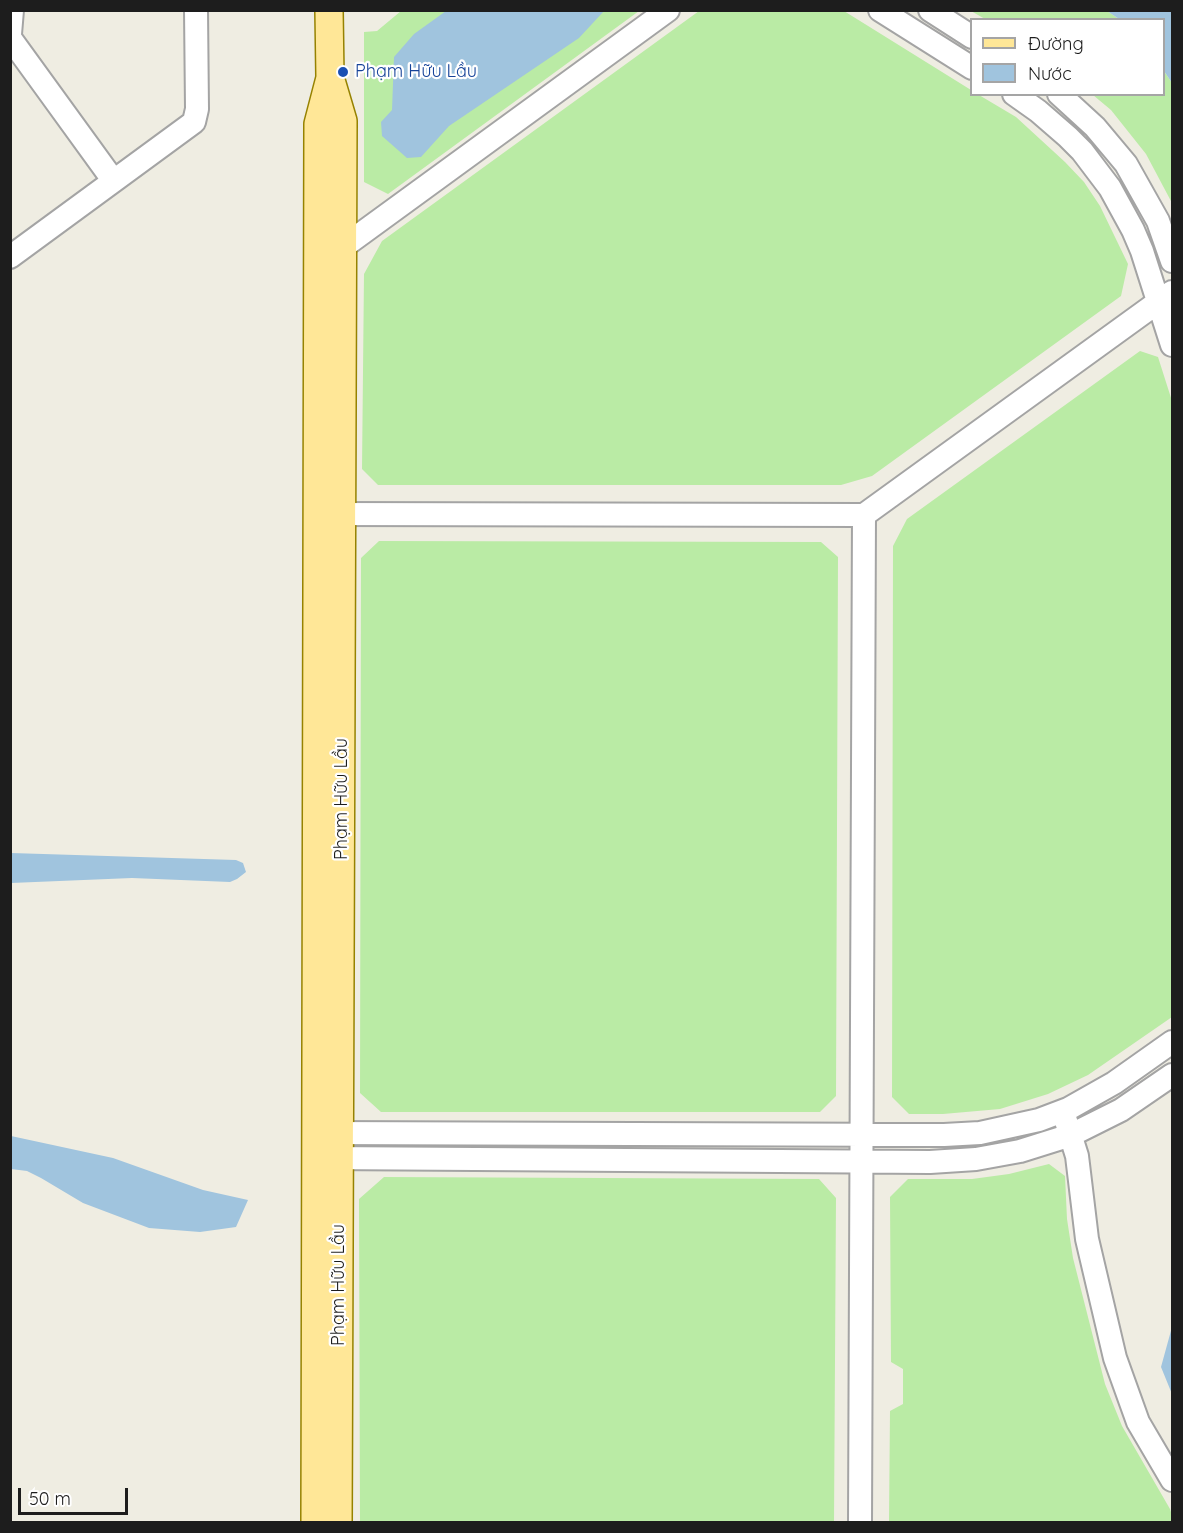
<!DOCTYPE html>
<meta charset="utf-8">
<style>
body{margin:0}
#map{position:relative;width:1183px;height:1533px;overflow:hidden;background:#efede2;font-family:Quicksand,sans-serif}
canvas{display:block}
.frame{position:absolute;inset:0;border:12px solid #1d1d1d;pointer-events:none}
.legend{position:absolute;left:970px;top:18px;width:195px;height:78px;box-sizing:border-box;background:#fff;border:2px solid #a5a5a5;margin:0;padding:8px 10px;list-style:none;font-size:18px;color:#1d1d1d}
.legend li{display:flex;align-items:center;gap:12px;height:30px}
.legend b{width:30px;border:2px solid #a5a5a5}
.scale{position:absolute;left:18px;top:1488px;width:110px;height:27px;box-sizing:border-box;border:3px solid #1d1d1d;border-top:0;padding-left:8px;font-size:18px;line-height:21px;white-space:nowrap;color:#1d1d1d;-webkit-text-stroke:4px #fff;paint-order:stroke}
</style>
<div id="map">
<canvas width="1183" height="1533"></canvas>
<div class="frame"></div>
<ul class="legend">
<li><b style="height:8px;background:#ffe797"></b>Đường</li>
<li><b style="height:16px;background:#a0c4de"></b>Nước</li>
</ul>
<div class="scale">50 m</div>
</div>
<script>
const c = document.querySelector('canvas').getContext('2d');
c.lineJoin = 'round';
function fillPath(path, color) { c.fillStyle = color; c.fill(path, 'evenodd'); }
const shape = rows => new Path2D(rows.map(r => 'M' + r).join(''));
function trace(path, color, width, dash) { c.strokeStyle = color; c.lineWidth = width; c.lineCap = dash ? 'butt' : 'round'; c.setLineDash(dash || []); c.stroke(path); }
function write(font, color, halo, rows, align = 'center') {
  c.font = font + ' Quicksand,sans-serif'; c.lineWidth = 4.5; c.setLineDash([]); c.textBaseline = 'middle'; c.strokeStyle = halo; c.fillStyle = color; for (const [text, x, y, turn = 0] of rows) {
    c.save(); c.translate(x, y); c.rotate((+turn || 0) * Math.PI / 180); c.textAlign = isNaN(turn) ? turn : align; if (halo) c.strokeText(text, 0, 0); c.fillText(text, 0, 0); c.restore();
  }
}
fillPath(shape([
 [401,11,639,11,388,194,364,182,364,32,377,31],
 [699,11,844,11,971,90,972,94,979,95,1016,117,1065,162,1084,182,1100,206,1128,264,1121,296,872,476,841,485,378,485,362,469,364,274,382,241],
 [971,11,1107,11,1119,19,985,19],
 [1164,71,1172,83,1172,203,1146,154,1111,110,1093,95,1164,94],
 [1140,351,1158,357,1172,401,1172,1017,1088,1075,1048,1094,1000,1109,943,1114,909,1114,892,1097,893,546,907,519],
 [379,541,821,542,838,557,836,1096,820,1112,381,1112,360,1093,361,558],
 [1049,1164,1065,1176,1067,1219,1073,1258,1105,1384,1122,1426,1170,1509,1172,1515,1172,1522,889,1522,890,1411,903,1404,903,1369,891,1362,890,1197,908,1179,972,1179,1009,1174],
 [384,1177,819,1179,836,1198,834,1522,360,1522,359,1199]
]), '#baeba5');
fillPath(shape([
 [446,11,446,10,604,11,579,38,449,126,421,157,407,158,382,136,381,122,392,110,394,57,414,34],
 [1107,11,1172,11,1172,83,1164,71,1164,20,1119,19],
 [11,853,236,860,243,863,246,872,237,879,230,882,132,878,11,883],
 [11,1136,113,1158,203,1190,248,1200,236,1227,200,1232,149,1228,83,1203,41,1178,27,1171,11,1169],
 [1172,1327,1172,1394,1161,1367]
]), '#a0c4de');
const minor = shape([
 [880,10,972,68],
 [930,10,972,37],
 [10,34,12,10],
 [10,38,113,180],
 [1014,94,1038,111,1068,137,1082,151,1110,188,1133,230,1142,251,1172,345],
 [1059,94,1095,127,1126,164,1158,221,1172,261],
 [343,247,668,10],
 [10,257,194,122,197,109,196,10],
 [325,514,864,515,1172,292],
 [1066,1121,1077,1156,1087,1239,1115,1358,1138,1422,1172,1480],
 [322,1133,944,1135,980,1133,1039,1120,1068,1109,1114,1083,1172,1042],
 [324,1158,930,1162,976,1159,1020,1151,1071,1135,1121,1110,1172,1075],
 [860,1522,864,515]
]);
const major = shape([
 [329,10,330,77,343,121,338,1522],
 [315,1522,318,124,330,78]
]);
trace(minor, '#a4a4a4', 26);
trace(major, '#968200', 30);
trace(minor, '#fff', 22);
trace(major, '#ffe797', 27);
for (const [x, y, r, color] of [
 [343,72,6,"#1a4fb4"]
]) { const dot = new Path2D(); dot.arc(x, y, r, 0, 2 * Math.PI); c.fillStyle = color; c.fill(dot); trace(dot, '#fff', 2); }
write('18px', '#164399', '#fff', [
 ["Phạm Hữu Lầu",355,72]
], 'left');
write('18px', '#1d1d1d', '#fff', [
 ["Phạm Hữu Lầu",342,799,-90],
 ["Phạm Hữu Lầu",339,1285,-90]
]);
</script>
